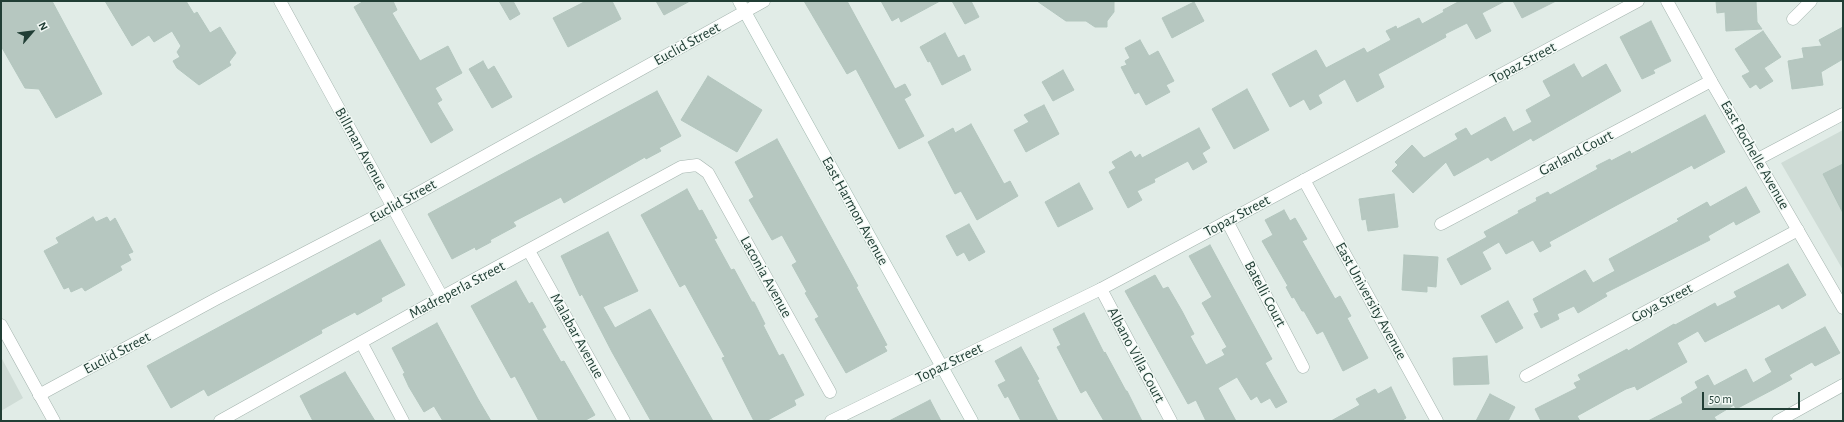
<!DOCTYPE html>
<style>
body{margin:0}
#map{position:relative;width:1844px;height:422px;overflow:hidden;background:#e1ece7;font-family:"Alegreya Sans",sans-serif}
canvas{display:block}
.frame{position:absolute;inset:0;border:2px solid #213e35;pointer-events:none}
.north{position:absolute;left:12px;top:12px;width:40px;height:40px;-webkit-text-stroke:3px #f2f9f5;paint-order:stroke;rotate:62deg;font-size:11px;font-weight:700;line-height:16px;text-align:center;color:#213e35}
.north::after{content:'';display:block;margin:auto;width:14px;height:18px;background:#213e35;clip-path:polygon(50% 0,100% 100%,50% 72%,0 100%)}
.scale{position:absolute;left:1702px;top:392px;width:98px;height:18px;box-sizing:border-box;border:2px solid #213e35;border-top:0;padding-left:5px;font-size:12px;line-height:14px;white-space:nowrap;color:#213e35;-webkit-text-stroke:3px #f2f9f5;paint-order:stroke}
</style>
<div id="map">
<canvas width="1844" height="422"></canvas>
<div class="frame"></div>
<div class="north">N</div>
<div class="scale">50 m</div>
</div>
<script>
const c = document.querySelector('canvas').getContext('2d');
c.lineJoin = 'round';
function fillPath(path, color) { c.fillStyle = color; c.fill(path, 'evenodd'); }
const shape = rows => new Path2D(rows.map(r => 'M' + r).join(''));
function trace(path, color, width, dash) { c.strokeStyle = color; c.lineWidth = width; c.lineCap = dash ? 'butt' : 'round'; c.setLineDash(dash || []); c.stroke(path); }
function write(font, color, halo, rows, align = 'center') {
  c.font = font + ' "Alegreya Sans",sans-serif'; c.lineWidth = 3; c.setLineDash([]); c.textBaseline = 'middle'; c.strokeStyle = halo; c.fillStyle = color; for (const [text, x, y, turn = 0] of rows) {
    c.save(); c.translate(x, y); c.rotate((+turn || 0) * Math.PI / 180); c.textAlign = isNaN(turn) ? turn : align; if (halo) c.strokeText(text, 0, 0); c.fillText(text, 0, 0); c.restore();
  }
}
fillPath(shape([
 [1843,130,1843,270,1781,163],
 [1,357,23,398,1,411]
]), '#cfdcd6');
const building = shape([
 [1,1,52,1,102,94,56,118,39,89,25,88,1,46,1,1],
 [105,1,186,1,194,14,197,12,210,33,220,27,236,53,229,62,231,65,199,85,177,68,173,61,180,57,177,52,181,46,172,31,154,42,149,35,132,46,105,1],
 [364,1,393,1,397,10,392,13,420,61,448,46,462,73,435,88,442,100,437,103,453,130,431,143,354,7,364,1],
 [499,1,513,1,520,14,510,20,499,1],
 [586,1,612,1,621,19,568,47,553,18,586,1],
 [656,1,690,1,664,15,656,1],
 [804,1,847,1,895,89,905,84,911,95,904,99,924,136,899,149,856,69,847,74,804,1],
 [881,1,940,1,901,22,899,17,892,21,881,1],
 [952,1,971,1,979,17,965,24,952,1],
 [1037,1,1114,1,1114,12,1107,21,1107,27,1095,27,1086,21,1066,21,1037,1],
 [1460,1,1505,1,1482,13,1491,31,1476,39,1467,23,1445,34,1446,37,1378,74,1384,87,1357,102,1345,79,1318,95,1322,103,1310,110,1304,99,1290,107,1272,74,1316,50,1326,68,1364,48,1367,53,1391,40,1386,31,1396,26,1397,29,1419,18,1422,24,1444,12,1443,10,1460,1],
 [1513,1,1556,1,1522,18,1513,1],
 [1716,1,1756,1,1757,22,1762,29,1726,31,1725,12,1717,13,1716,1],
 [1194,2,1204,21,1172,38,1162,18,1194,2],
 [1651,21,1671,61,1653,70,1655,73,1642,79,1620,37,1651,21],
 [1843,27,1843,59,1821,72,1823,85,1792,89,1788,61,1804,58,1802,48,1822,46,1819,40,1843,27],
 [1763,31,1781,57,1764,68,1773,81,1760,89,1756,84,1750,88,1742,76,1750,72,1735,49,1763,31],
 [945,33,958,58,964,55,971,70,942,85,930,61,928,62,920,47,945,33],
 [1140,40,1149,56,1158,51,1174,81,1166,85,1170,92,1146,105,1139,92,1135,94,1121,67,1127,65,1125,61,1130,58,1125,48,1140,40],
 [483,61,488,70,494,66,512,97,492,108,469,69,483,61],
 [1574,64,1582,78,1606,64,1621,91,1533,141,1531,138,1491,161,1488,157,1454,176,1446,162,1413,193,1392,171,1398,165,1395,162,1412,145,1424,158,1458,139,1455,134,1466,128,1471,136,1505,117,1513,132,1532,122,1526,110,1551,96,1543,81,1574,64],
 [1063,70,1074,90,1053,101,1042,82,1063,70],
 [708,76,762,110,737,152,681,120,708,76],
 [1247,89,1269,130,1234,149,1212,109,1247,89],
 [657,91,681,136,659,148,661,151,646,159,645,157,564,203,561,197,513,222,516,226,490,240,491,242,476,250,475,247,452,259,428,214,657,91],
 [1044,105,1059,134,1026,152,1014,130,1029,122,1024,115,1044,105],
 [1705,115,1725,152,1694,169,1692,165,1617,205,1549,242,1551,246,1540,252,1533,240,1506,254,1499,242,1482,252,1491,269,1461,285,1447,259,1487,237,1484,232,1519,213,1518,211,1537,201,1536,198,1548,192,1550,195,1598,169,1596,166,1610,159,1611,161,1630,151,1631,154,1705,115],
 [971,124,1004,184,1010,181,1018,196,977,220,961,191,955,194,928,142,953,128,955,133,971,124],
 [1199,128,1210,148,1202,153,1207,162,1193,170,1188,161,1154,179,1155,182,1137,191,1142,200,1128,208,1109,172,1116,168,1112,162,1131,151,1135,158,1140,154,1142,158,1199,128],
 [777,139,858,286,856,287,887,345,884,346,887,351,846,373,815,319,819,317,805,293,807,292,792,265,797,262,782,235,772,240,749,200,754,197,735,162,777,139],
 [1843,164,1843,213,1823,174,1843,164],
 [1079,183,1093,209,1058,227,1045,202,1079,183],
 [1746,187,1760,212,1736,225,1734,221,1708,236,1710,240,1605,293,1607,296,1578,313,1574,306,1557,314,1559,319,1541,328,1534,314,1539,312,1533,299,1585,270,1593,283,1615,271,1609,259,1679,221,1677,219,1707,202,1710,207,1746,187],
 [687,189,699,211,702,210,717,238,714,239,731,270,734,269,752,302,754,302,765,324,763,325,779,356,783,354,804,395,794,400,796,405,766,421,754,421,722,358,725,357,685,284,680,287,641,215,687,189],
 [1394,194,1398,227,1368,231,1366,219,1362,220,1359,199,1394,194],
 [1284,210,1290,221,1295,218,1307,239,1302,241,1335,299,1340,296,1351,316,1347,318,1368,358,1343,371,1323,331,1317,334,1304,311,1302,311,1294,297,1292,298,1286,287,1288,286,1262,241,1273,235,1265,220,1284,210],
 [93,217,96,222,107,217,110,222,115,218,133,252,128,254,131,260,120,266,122,270,85,291,82,287,71,292,69,287,64,289,44,251,59,243,56,238,93,217],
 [969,224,985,252,969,261,964,252,957,256,946,236,969,224],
 [608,232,638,291,603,307,615,328,650,309,713,421,651,421,612,352,582,294,580,296,561,256,608,232],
 [380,240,405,285,381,298,382,301,357,315,355,312,321,330,322,333,208,396,204,389,171,408,147,366,380,240],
 [1210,245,1272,359,1265,363,1287,402,1276,408,1270,398,1261,403,1257,396,1251,400,1237,377,1218,388,1236,421,1206,421,1196,400,1188,404,1125,291,1155,275,1163,289,1168,287,1182,311,1194,334,1190,336,1206,365,1225,355,1222,350,1227,347,1202,303,1212,297,1189,256,1210,245],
 [1404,255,1438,257,1436,287,1427,286,1427,292,1402,290,1404,255],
 [1788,264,1806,295,1782,309,1779,304,1705,342,1698,331,1677,343,1687,362,1637,390,1635,386,1626,389,1577,416,1580,421,1541,421,1535,409,1577,388,1574,383,1581,380,1578,375,1627,349,1628,351,1674,324,1675,325,1715,303,1717,307,1737,297,1734,292,1788,264],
 [516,281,529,304,532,302,546,327,542,329,561,362,564,361,595,415,584,421,539,421,515,376,511,378,471,306,516,281],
 [1508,301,1523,328,1496,343,1481,316,1508,301],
 [1084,313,1104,353,1105,352,1126,391,1127,391,1142,421,1104,421,1086,390,1081,393,1057,347,1061,345,1053,329,1084,313],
 [437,323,478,399,491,421,443,421,434,406,424,412,409,387,403,374,405,373,392,348,437,323],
 [1825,327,1840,353,1815,366,1812,362,1789,375,1792,379,1774,389,1736,409,1734,405,1714,417,1717,421,1648,421,1683,403,1681,398,1698,388,1695,382,1708,375,1714,386,1746,369,1753,383,1772,372,1765,359,1825,327],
 [1021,347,1039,379,1037,380,1058,421,1021,421,1008,396,1005,398,998,385,1006,381,995,361,1021,347],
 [1487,356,1489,384,1454,385,1453,358,1487,356],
 [345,372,375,421,313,421,300,396,345,372],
 [1391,387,1406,418,1401,421,1331,421,1360,405,1356,399,1375,389,1378,394,1391,387],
 [1490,394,1515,407,1508,421,1476,421,1490,394],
 [930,400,941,421,889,421,930,400]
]);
fillPath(building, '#b6c7c0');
trace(building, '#b3c6be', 1);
const minor = shape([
 [280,1,442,297],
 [1793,19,1811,1],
 [1304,180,1437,421],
 [1227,221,1303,367],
 [1441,224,1711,81],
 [529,251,624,421],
 [1101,289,1171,421],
 [361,342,403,421],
 [1526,376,1798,230],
 [39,395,216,299,393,207,764,1],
 [220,421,442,297,681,167,697,165,708,173,830,392],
 [1778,421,1843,385]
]);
const tertiary = shape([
 [1667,1,1711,81,1843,308],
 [1758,159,1843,114],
 [1,325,54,421],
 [831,421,1101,289,1638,1]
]);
const secondary = shape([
 [739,1,972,421]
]);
trace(minor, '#a4b4ae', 13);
trace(tertiary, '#a4b4ae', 13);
trace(secondary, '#9fb8ae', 13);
trace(minor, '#fff', 12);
trace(tertiary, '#fff', 12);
trace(secondary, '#fff', 12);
write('15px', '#213e35', '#f2f9f5', [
 ["Euclid Street",687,44,-29],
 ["Topaz Street",1523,63,-28],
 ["Billman Avenue",361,149,61],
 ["Garland Court",1576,153,-28],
 ["East Rochelle Avenue",1755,155,60],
 ["Euclid Street",403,201,-29],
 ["East Harmon Avenue",855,211,61],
 ["Topaz Street",1237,216,-28],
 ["Laconia Avenue",766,277,61],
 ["Madreperla Street",457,290,-28],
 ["Batelli Court",1265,294,62],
 ["East University Avenue",1371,301,61],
 ["Goya Street",1662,303,-28],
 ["Malabar Avenue",577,336,61],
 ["Euclid Street",117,353,-28],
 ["Albano Villa Court",1136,355,62],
 ["Topaz Street",949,363,-26]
]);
</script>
